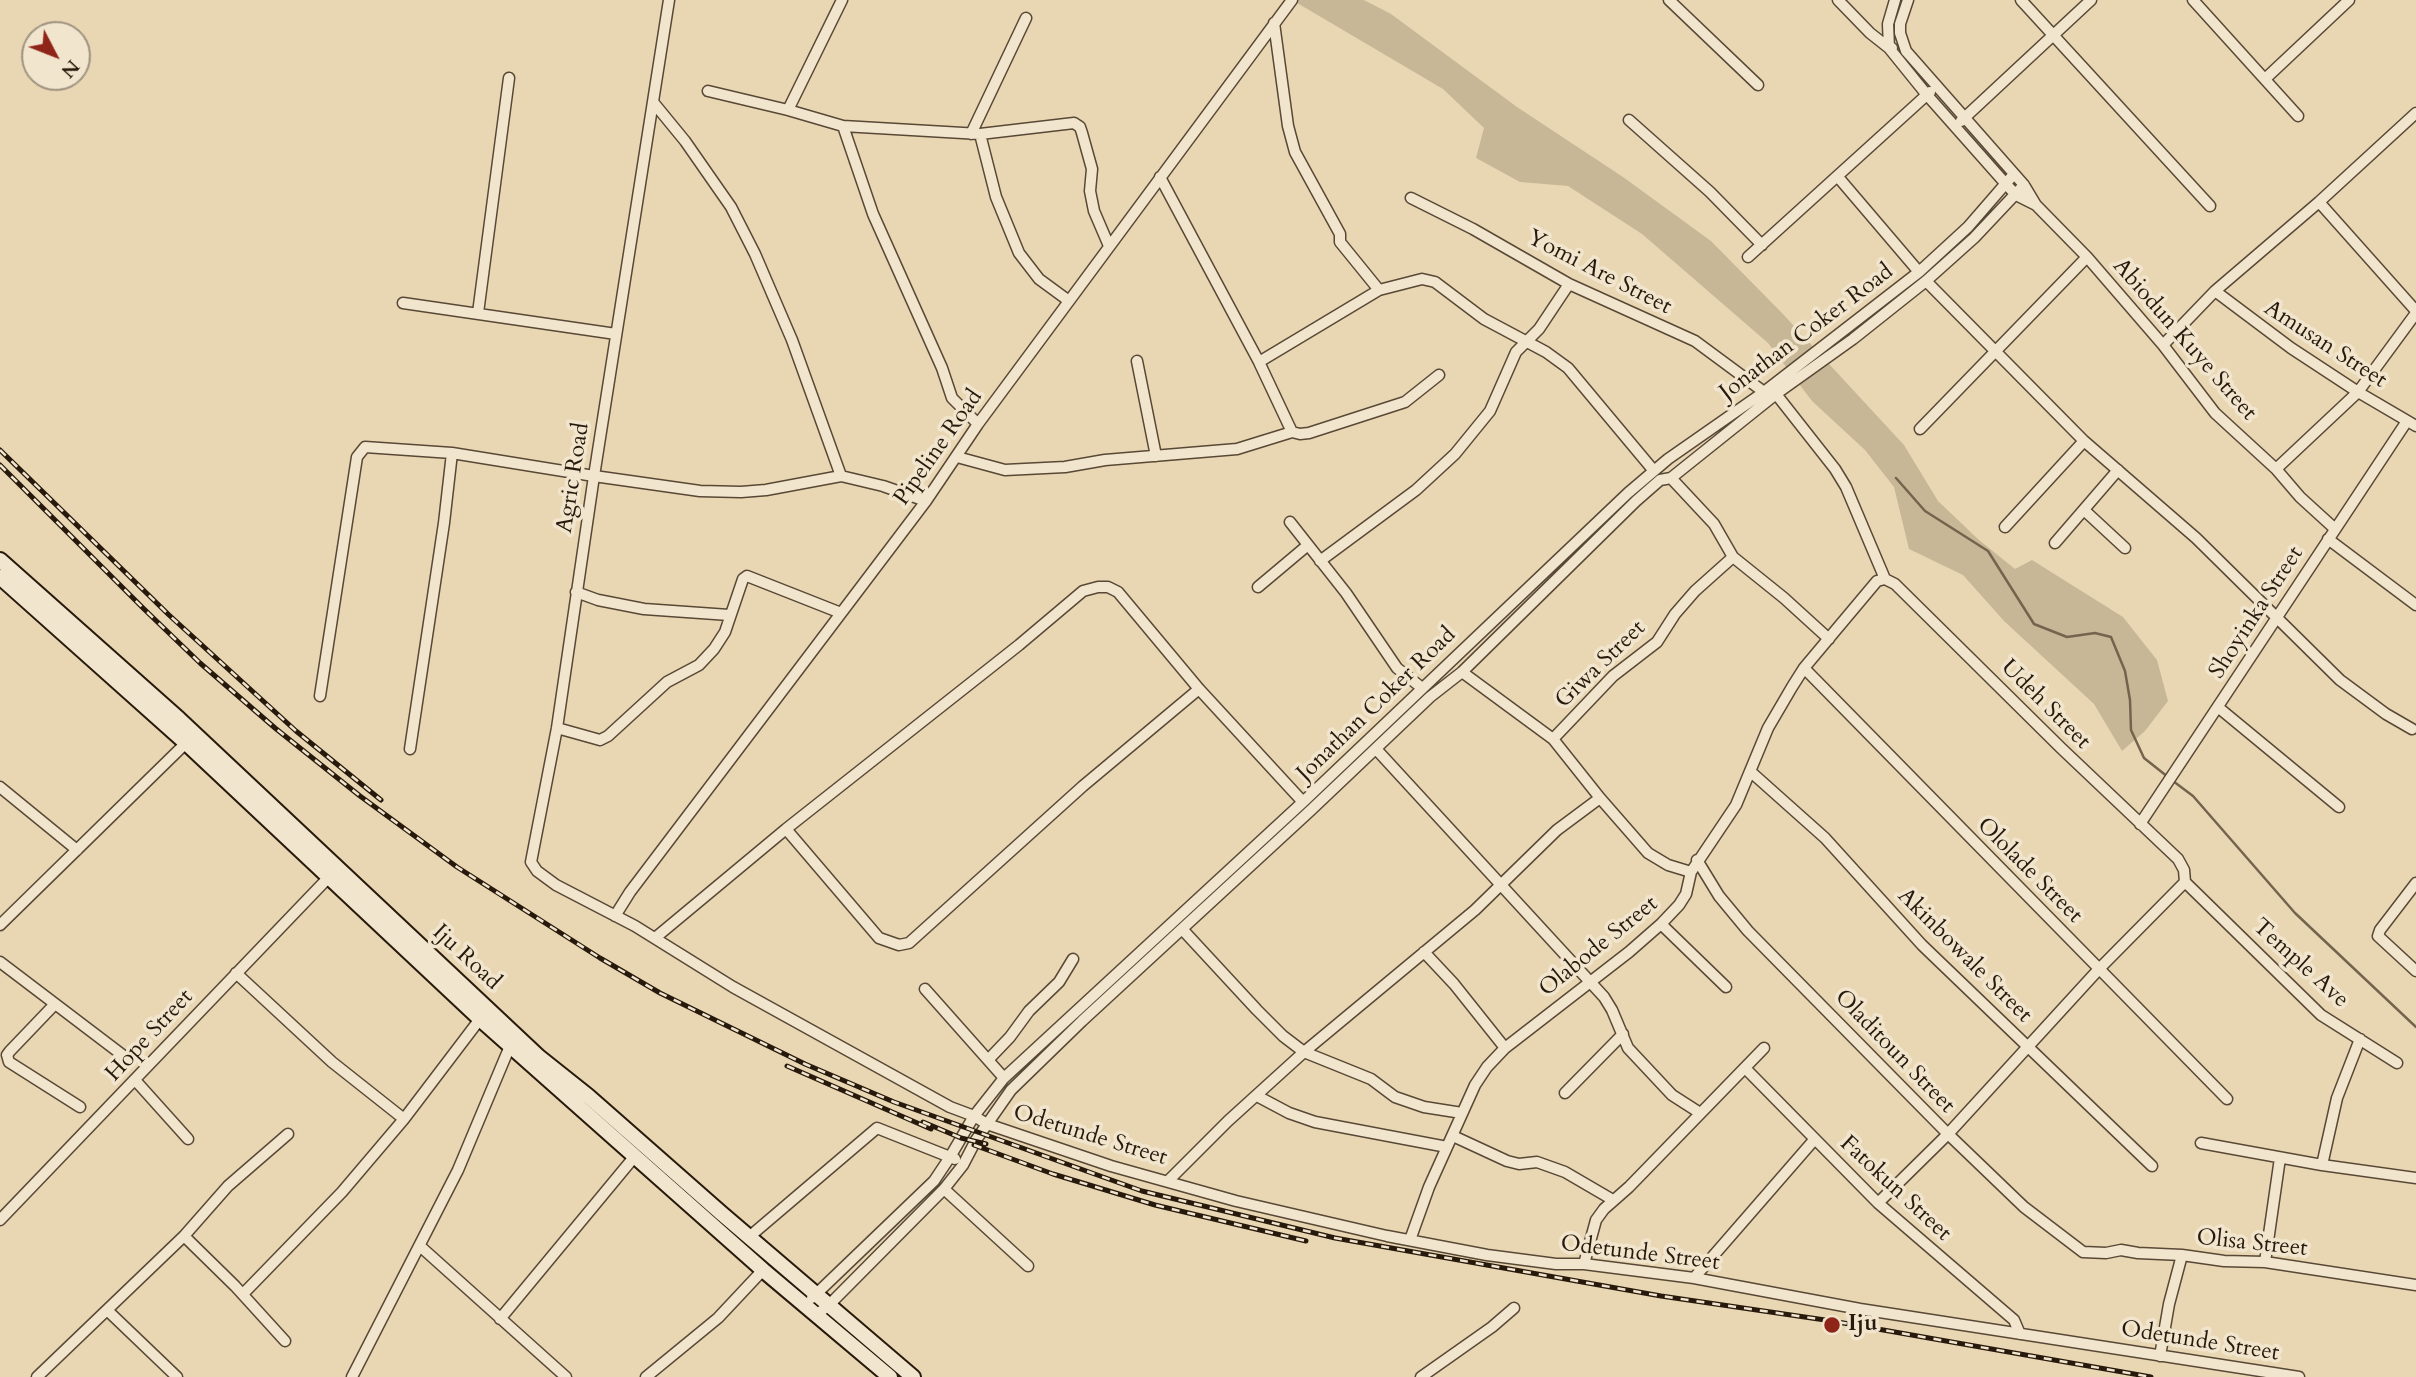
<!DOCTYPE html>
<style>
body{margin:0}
#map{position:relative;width:2416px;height:1377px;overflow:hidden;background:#e9d7b3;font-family:Cardo,serif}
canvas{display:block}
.north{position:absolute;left:21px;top:21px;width:70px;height:70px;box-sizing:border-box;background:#f1e5ce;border:2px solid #a09380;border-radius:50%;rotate:132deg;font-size:19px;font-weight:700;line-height:28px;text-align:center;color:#27190b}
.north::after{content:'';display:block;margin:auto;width:24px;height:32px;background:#8f2418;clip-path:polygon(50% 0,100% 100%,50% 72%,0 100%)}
</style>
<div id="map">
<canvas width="2416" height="1377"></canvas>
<div class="north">N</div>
</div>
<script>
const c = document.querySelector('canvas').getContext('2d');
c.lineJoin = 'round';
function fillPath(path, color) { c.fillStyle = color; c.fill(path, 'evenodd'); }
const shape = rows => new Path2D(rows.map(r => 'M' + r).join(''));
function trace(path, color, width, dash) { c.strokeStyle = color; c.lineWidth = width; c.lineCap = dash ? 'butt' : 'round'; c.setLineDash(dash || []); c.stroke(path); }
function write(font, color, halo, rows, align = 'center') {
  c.font = font + ' Cardo,serif'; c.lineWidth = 7; c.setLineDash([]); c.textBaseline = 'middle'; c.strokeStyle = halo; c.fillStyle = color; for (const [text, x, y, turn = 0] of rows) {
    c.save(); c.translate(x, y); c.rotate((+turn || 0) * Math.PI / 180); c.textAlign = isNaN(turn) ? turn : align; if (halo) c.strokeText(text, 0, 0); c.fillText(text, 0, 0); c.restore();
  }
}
fillPath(shape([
 [1292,0,1364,0,1391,14,1517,107,1623,177,1711,241,1781,312,1904,445,1938,501,1979,540,2015,569,2032,560,2123,617,2157,660,2168,701,2145,731,2122,751,2094,704,2004,621,1963,575,1909,549,1894,487,1865,450,1812,401,1768,343,1642,234,1568,186,1520,182,1476,158,1484,128,1443,89]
]), '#c8b796');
trace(shape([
 [1896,478,1925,511,1988,551,2034,624,2067,637,2095,633,2111,637,2125,671,2130,700,2131,730,2144,758,2168,777],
 [2173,781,2193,796,2295,913,2416,1027]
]), '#74644e', 2.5);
const minor = shape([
 [669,0,594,476,557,728,531,862,537,871,556,885,635,926,733,987,950,1107,974,1116,987,1124,1111,1166,1236,1201,1387,1236,1487,1255,1556,1264,1584,1264,1694,1278,1860,1309,2299,1377],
 [1669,0,1758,85],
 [1838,0,1870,33,1889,48,1892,48],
 [1895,0,1888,24,1889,48,1927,95,2005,183,2016,195,2036,205],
 [1908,0,1900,24,1900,33,1906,51,2024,185,2036,205,2087,257,2163,345,2215,413,2276,469,2300,497,2334,528],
 [2021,0,2210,206],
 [2193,0,2298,116],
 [1274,23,1288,126,1295,152,1340,234,1340,242,1379,290],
 [2265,79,2349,0],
 [708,91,788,110,843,126,980,134,1074,123,1080,127,1082,133,1092,169,1090,191,1094,211,1109,246],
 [653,102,685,141,731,207,755,254,792,340,841,476],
 [788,110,842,0],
 [1629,120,1710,192,1762,245],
 [1961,121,2091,0],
 [843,126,873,214,942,368,952,398,978,424],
 [971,134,1026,18],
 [980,134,996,197,1019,253,1039,279,1069,301],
 [1160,177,1259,362,1292,432],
 [1838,177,1919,272],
 [1411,198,1473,229,1569,284,1695,341,1764,392],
 [2319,202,2416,311],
 [1748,257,1930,92],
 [1926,281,2084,441,2196,538,2340,680,2386,714,2412,729],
 [2215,291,2291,348,2358,392,2416,426],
 [403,303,616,334],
 [478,313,509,78],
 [2163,345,2215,291,2319,202,2416,113],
 [1137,361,1156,456],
 [1259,362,1379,290,1422,279,1435,282,1484,319,1546,352,1568,368,1654,471],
 [1776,394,1835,469,1846,487,1885,579],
 [1920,429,2087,257],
 [957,457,1005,470,1065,467,1105,460,1237,449,1292,432,1300,434,1309,433,1405,402,1439,375],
 [2276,469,2358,392,2416,313],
 [1671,478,1714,524,1733,557,1784,598,1829,639],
 [2084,510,2125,548],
 [1290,522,1346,593,1397,668,1422,688],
 [2005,527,2084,441],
 [2328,539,2416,605],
 [2055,543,2118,470],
 [1320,561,1416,490,1455,454,1490,411,1516,352,1539,329,1569,284],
 [1258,587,1308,545],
 [576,592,598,600,644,609,729,615],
 [1804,668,2227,1099],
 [1462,672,1553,739,1600,798,1648,853,1668,865,1691,872],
 [320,696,357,457,365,447,452,453,594,476,700,491,741,492,766,490,841,476,883,486,926,501],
 [2219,708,2339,807],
 [557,728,600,740,608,736,667,682,699,665,714,649,725,632,743,579,747,576,841,613],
 [1553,739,1613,676,1657,642,1675,614,1695,591,1733,557],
 [410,749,444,523,452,453],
 [1376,749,1604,997,1612,1010,1628,1048,1672,1095,1700,1113],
 [1751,772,1825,838,1922,945,2152,1166],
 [0,787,77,850],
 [2140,824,2407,421],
 [786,829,879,938,899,945,909,943,1083,786,1199,689],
 [1697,860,1719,896,1748,931,1948,1134,2024,1207,2083,1252,2106,1253,2121,1250,2138,1253,2182,1255,2224,1261,2265,1262,2416,1285],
 [2185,882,2321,1015,2397,1063],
 [2416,883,2380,930,2378,936,2416,971],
 [615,916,630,892,926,501,978,424,1292,0],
 [1661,924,1726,987],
 [0,925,186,743],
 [1182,929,1257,1010,1283,1036,1304,1052,1371,1079,1395,1097,1424,1107,1462,1113],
 [655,938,786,829,1019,645,1083,591,1098,587,1108,587,1118,592,1199,689,1303,802],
 [1424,952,1454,984,1505,1048],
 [0,962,129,1060],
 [236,973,332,1062,404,1119],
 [925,989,1004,1078],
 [55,1004,10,1051,7,1055,9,1062,80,1107],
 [988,1060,1010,1037,1029,1011,1059,982,1073,959],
 [1745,1068,1878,1203,2014,1320,2020,1334],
 [135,1080,188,1139],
 [1565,1093,1623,1034],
 [1257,1096,1289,1113,1315,1122,1447,1147],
 [1453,1136,1507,1161,1519,1164,1537,1162,1565,1172,1613,1200],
 [2201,1143,2322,1165,2416,1178],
 [2322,1165,2337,1098,2360,1039],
 [1168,1181,1228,1121,1304,1052,1475,910,1557,830,1600,798],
 [944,1189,1028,1266],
 [1878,1203,1948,1134,2099,969,2185,882,2184,870,2178,859,2061,748,1895,584,1885,579],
 [0,1220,328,878],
 [184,1236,235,1286,285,1341],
 [749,1237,877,1128,955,1159],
 [1410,1240,1429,1187,1475,1085,1487,1067,1505,1048,1629,952,1661,924,1679,905,1686,894,1691,872,1736,805,1768,728,1792,687,1804,668,1877,581,1885,579],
 [421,1247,566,1377],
 [2265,1262,2280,1158],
 [1584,1264,1596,1220,1604,1209,1629,1187,1764,1048],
 [1694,1278,1814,1140],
 [243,1294,342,1192,404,1119,480,1019],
 [812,1298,934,1181,950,1157,974,1116,1004,1078,1303,802,1628,493,1668,459,1764,392,1919,272,1968,227,2014,174],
 [107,1310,177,1377],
 [817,1314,828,1306,944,1189,963,1165,976,1140,1011,1090,1082,1021,1311,810,1430,697,1462,672,1636,501,1660,480,1671,478,1776,394,1853,339,1926,281,1974,238,2024,185],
 [500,1319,635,1156],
 [2160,1356,2169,1304,2182,1255],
 [37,1377,184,1236,228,1186,288,1134],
 [352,1377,458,1170,510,1046],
 [646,1377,718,1318,763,1270],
 [1421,1377,1492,1327,1514,1308]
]);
const secondary = shape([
 [0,560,179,719,539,1057,588,1096,721,1213,913,1377],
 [0,577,186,743,480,1019,763,1270,890,1377]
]);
trace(minor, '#584835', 13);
trace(secondary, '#27190b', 18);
trace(minor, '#f1e5ce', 10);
trace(secondary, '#f1e5ce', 14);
const rail = shape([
 [0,450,169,615,296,731,381,800],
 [0,465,144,609,200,663,275,728,360,796,457,867,600,958,660,993,805,1064,894,1102,1142,1191,1335,1238,1661,1296,1832,1321,2151,1377],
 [787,1066,931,1129],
 [923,1122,961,1138,986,1144],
 [974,1145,1053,1174,1155,1205,1306,1241]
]);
trace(rail, '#27190b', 5);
trace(rail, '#f1e5ce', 2.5, [8]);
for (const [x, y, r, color] of [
 [1832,1325,9,"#8f2418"]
]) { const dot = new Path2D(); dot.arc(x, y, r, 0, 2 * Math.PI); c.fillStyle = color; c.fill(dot); trace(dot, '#f1e5ce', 2.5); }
write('23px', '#27190b', '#f1e5ce', [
 ["Yomi Are Street",1599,273,27],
 ["Jonathan Coker Road",1807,333,-37],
 ["Abiodun Kuye Street",2184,340,49],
 ["Amusan Street",2325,345,33],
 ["Pipeline Road",939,448,-55],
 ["Agric Road",574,478,-81],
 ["Shoyinka Street",2257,613,-57],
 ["Giwa Street",1601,665,-44],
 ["Jonathan Coker Road",1377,705,-44],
 ["Udeh Street",2045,705,45],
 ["Ololade Street",2029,871,45],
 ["Olabode Street",1599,947,-39],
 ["Akinbowale Street",1964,956,45],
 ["Iju Road",466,958,43],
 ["Temple Ave",2300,964,42],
 ["Hope Street",150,1036,-47],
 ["Oladitoun Street",1894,1052,46],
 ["Odetunde Street",1090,1136,17],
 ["Fatokun Street",1895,1189,43],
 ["Olisa Street",2252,1244,6],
 ["Odetunde Street",1640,1254,7],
 ["Odetunde Street",2200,1342,9]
]);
write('bold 23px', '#27190b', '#f1e5ce', [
 ["Iju",1848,1325]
], 'left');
</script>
